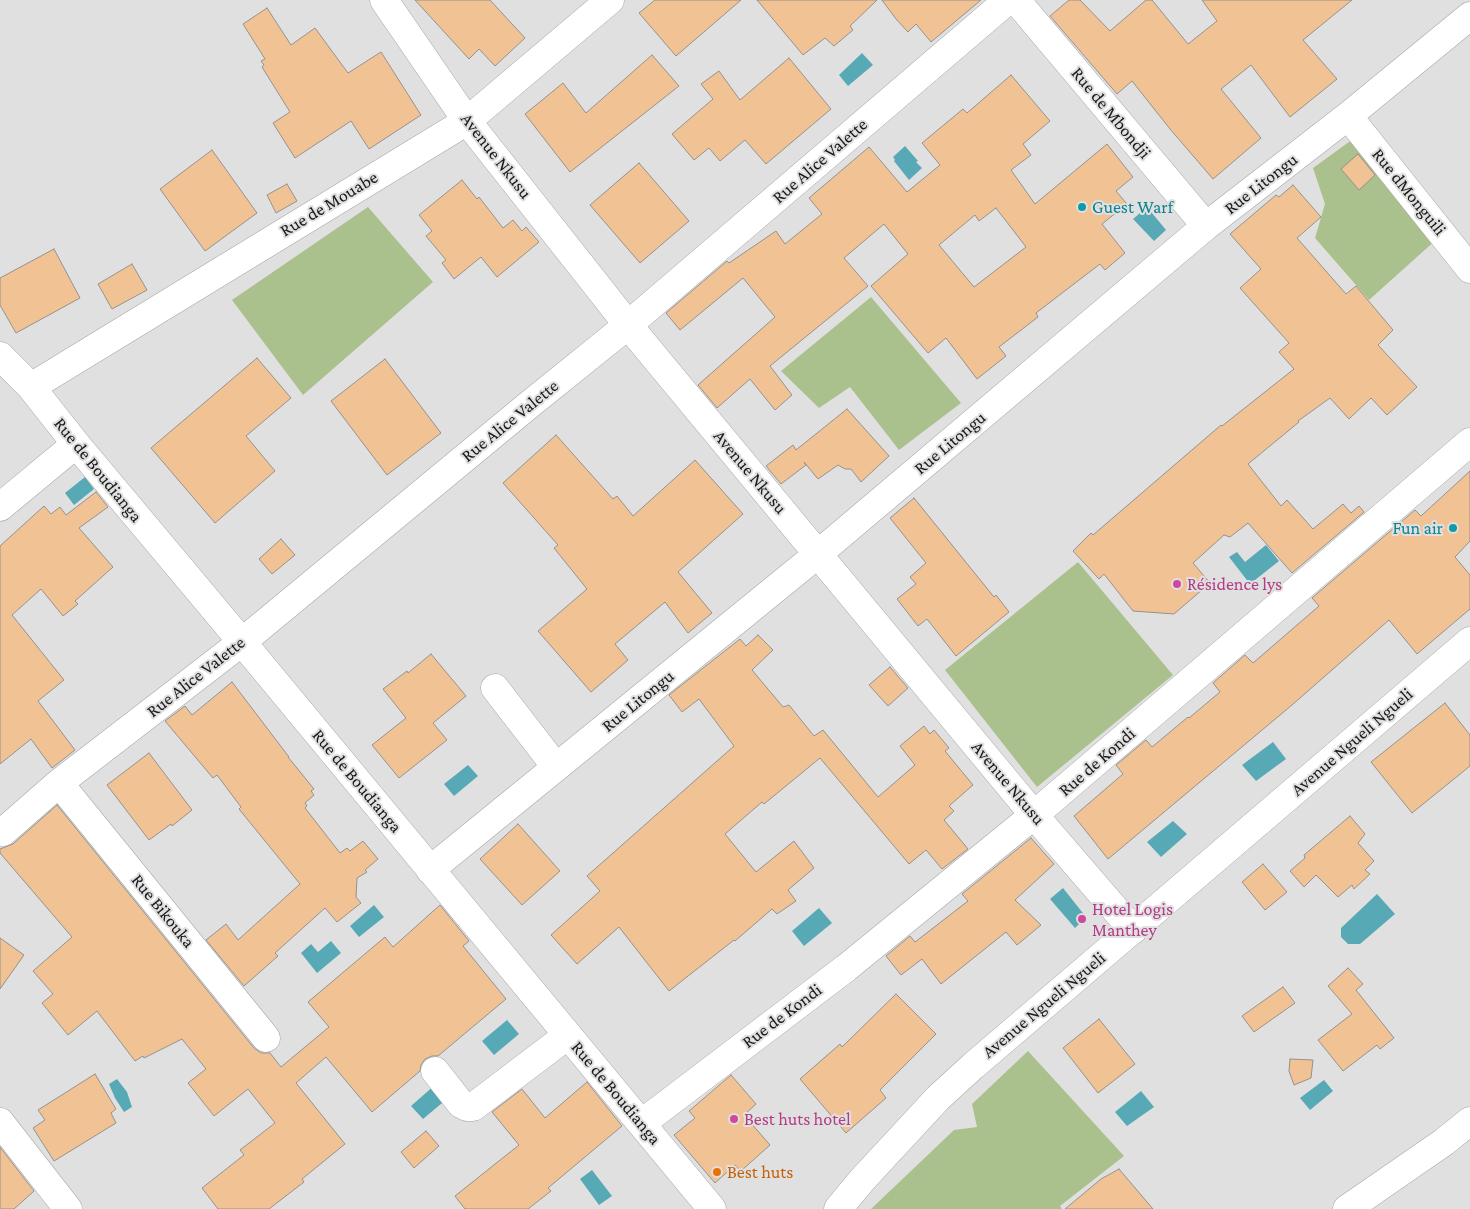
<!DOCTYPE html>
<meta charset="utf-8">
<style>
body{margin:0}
canvas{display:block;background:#e0e0e1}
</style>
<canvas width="1470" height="1209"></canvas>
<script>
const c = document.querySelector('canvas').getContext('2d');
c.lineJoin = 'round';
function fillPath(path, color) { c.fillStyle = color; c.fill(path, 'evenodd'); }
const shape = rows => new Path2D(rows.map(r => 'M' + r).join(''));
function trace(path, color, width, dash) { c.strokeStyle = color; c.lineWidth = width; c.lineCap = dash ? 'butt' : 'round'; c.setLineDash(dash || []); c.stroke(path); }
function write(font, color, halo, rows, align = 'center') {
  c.font = font + ' "Crimson Pro",serif'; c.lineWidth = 4; c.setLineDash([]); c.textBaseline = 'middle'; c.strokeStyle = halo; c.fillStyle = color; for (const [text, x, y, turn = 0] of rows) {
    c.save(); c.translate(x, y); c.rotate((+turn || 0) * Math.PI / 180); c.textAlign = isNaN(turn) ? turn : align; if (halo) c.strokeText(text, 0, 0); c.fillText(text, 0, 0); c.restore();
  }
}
fillPath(shape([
 [1353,139,1375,173,1437,239,1369,300,1315,238,1325,204,1313,168],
 [368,207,433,282,303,395,232,300],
 [871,297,961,403,899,450,850,387,819,408,781,371],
 [1078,562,1173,675,1037,787,945,670],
 [1028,1051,1124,1156,1060,1206,1062,1209,871,1209,954,1130,977,1127,972,1104]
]), '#abc18d');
fillPath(shape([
 [862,53,873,65,848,86,839,75],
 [905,146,918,161,916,162,922,168,909,180,894,161,895,160,893,157],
 [1147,207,1166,230,1154,241,1133,219],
 [85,477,94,489,74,505,65,493],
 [1266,545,1279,561,1250,584,1229,557,1237,552,1245,562],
 [1273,742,1286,759,1256,781,1242,765],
 [468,765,478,776,454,796,444,784],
 [1173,821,1187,834,1161,857,1147,842],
 [1063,888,1086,917,1075,928,1050,899],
 [1377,894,1395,914,1360,944,1348,944,1341,937,1341,928],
 [374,905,384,917,359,937,350,926],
 [819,908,832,923,804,946,792,931],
 [331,941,341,953,317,973,301,953,311,944,318,952],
 [507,1020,519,1034,494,1055,482,1041],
 [117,1079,127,1092,132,1107,124,1112,115,1098,109,1084],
 [1324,1080,1333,1091,1310,1110,1300,1098],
 [436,1084,448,1098,423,1119,411,1106],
 [1141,1091,1154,1107,1127,1126,1115,1112],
 [592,1170,612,1196,599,1205,580,1179]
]), '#57a9b6');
const building = shape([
 [415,0,490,0,525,38,495,66,479,49,469,59,415,0],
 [655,0,741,0,676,56,639,13,655,0],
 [757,0,877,0,850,26,853,30,834,46,825,38,803,55,757,0],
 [882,0,981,0,931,42,916,24,908,32,896,19,882,0],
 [1069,0,1080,0,1110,31,1146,0,1152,0,1188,44,1217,21,1202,0,1352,0,1303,40,1337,79,1290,117,1251,65,1221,89,1261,138,1213,179,1170,129,1132,81,1117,94,1050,16,1069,0],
 [267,8,291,45,315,28,348,73,381,52,421,115,369,149,351,121,295,158,273,123,290,112,262,67,264,65,261,61,265,59,243,24,267,8],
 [652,55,679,86,570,172,525,114,563,83,586,113,652,55],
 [789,58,831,109,766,164,745,140,720,161,709,148,694,160,672,134,713,99,701,84,719,71,740,100,789,58],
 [1011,75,1050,121,1023,144,1031,155,1011,170,1035,204,1107,144,1133,177,1116,191,1127,204,1102,224,1125,253,1105,270,1100,264,1036,313,1038,317,999,347,1006,356,977,379,946,338,928,353,871,286,908,254,884,224,844,258,868,286,770,366,792,395,775,410,750,379,717,408,698,385,775,317,743,278,680,330,666,313,727,261,729,263,776,231,785,244,822,214,809,198,869,147,907,192,940,165,922,143,963,109,967,113,1011,75],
 [996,208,1026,247,974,287,939,245,975,215,979,221,996,208],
 [212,150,257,213,205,251,160,189,212,150],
 [1358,154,1375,175,1359,190,1341,169,1358,154],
 [639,163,689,221,640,263,590,205,639,163],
 [462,180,477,199,479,197,503,228,513,220,522,231,526,227,539,242,497,277,481,257,454,279,442,263,446,260,426,236,432,231,419,215,462,180],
 [287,184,297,201,276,213,267,195,287,184],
 [1293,185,1321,217,1297,238,1346,294,1356,286,1393,330,1378,345,1417,387,1387,415,1371,398,1349,419,1330,398,1298,421,1299,422,1248,464,1281,506,1287,500,1313,529,1343,504,1351,513,1359,506,1364,512,1292,573,1248,523,1230,537,1224,535,1193,563,1210,583,1174,614,1133,611,1104,574,1099,579,1073,551,1091,533,1093,535,1221,425,1222,426,1294,369,1279,352,1289,343,1240,288,1261,269,1230,234,1276,195,1279,197,1293,185],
 [54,249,80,298,16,333,0,305,0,278,54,249],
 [132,264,147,290,112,309,98,284,132,264],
 [257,358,291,398,246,436,275,471,215,523,151,448,257,358],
 [385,359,441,433,387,475,331,401,385,359],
 [847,409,889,456,861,482,851,469,845,469,838,465,818,479,804,462,806,465,781,484,766,466,793,445,796,450,847,409],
 [556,435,613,499,617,496,633,516,695,460,743,514,678,572,712,613,688,633,665,602,615,644,628,660,591,692,538,631,587,589,554,548,558,545,503,483,556,435],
 [1470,471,1470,541,1455,557,1470,575,1470,609,1417,654,1389,620,1292,705,1108,859,1074,816,1123,774,1116,765,1146,740,1152,747,1188,717,1189,718,1220,692,1213,683,1245,655,1253,663,1319,606,1312,598,1415,510,1421,516,1470,471],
 [96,492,108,507,79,528,113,567,75,601,78,604,63,616,41,589,12,615,64,680,38,701,75,750,52,768,31,739,0,764,0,546,44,506,51,514,60,507,66,515,96,492],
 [914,498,994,597,996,595,1009,612,956,656,927,619,918,626,897,599,916,584,910,577,926,563,890,518,914,498],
 [281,539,295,555,272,574,259,559,281,539],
 [758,635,773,650,752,670,783,707,789,705,814,736,823,730,878,797,915,765,900,746,924,726,930,734,934,730,949,748,945,751,973,785,949,806,954,811,944,820,968,849,942,869,926,850,909,864,820,758,764,804,762,802,725,834,756,872,794,841,814,868,788,890,796,901,777,914,772,909,735,941,734,940,669,991,619,927,577,964,551,935,600,891,587,876,734,746,699,699,682,712,669,695,740,639,746,646,758,635],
 [431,654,466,696,433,723,447,740,399,778,372,745,406,718,383,689,407,671,408,673,431,654],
 [890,667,908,688,888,706,869,685,890,667],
 [232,682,289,757,288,757,314,789,311,791,314,795,305,803,307,806,305,808,340,853,347,848,350,851,363,841,378,859,365,870,367,872,357,878,356,897,361,903,337,922,325,908,275,953,278,956,244,986,206,940,226,924,238,940,300,884,239,809,241,807,217,775,213,778,165,721,185,706,192,715,232,682],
 [1445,703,1470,735,1470,766,1412,813,1371,762,1445,703],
 [149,753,192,810,172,826,171,824,149,840,107,785,149,753],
 [57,805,254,1048,261,1053,270,1053,281,1067,329,1027,308,1002,385,937,393,947,440,905,469,941,463,946,506,999,438,1056,432,1056,425,1059,421,1065,420,1071,372,1112,326,1057,296,1083,345,1144,302,1179,304,1182,269,1209,218,1209,202,1188,244,1155,240,1150,275,1123,248,1089,214,1116,188,1083,206,1069,182,1039,144,1058,143,1056,135,1061,97,1011,68,1035,42,1003,53,994,33,971,72,937,0,853,0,849,13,844,57,805],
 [1350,816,1365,834,1358,843,1374,861,1365,870,1370,874,1354,889,1352,885,1338,897,1316,875,1304,887,1290,871,1305,858,1304,855,1350,816],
 [518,824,560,871,522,905,480,859,518,824],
 [1031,838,1054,864,1015,900,1041,925,1017,945,1006,932,941,984,922,959,901,975,886,956,910,936,915,942,968,901,962,894,1031,838],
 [1263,864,1287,892,1265,910,1242,882,1263,864],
 [0,938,24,955,0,989,0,938],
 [1348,968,1363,984,1356,990,1394,1038,1380,1049,1377,1045,1343,1071,1318,1040,1352,1014,1328,986,1348,968],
 [1283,987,1295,1003,1254,1032,1242,1016,1283,987],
 [896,994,936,1034,880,1090,886,1098,846,1133,800,1079,840,1044,842,1047,896,994],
 [1099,1019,1135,1064,1098,1093,1063,1048,1099,1019],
 [1290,1059,1313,1060,1311,1078,1294,1085,1289,1071,1290,1059],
 [95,1074,116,1109,111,1113,116,1123,54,1161,33,1128,45,1120,38,1110,95,1074],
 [731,1075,756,1104,744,1115,770,1145,741,1171,735,1165,715,1183,674,1135,695,1118,689,1111,731,1075],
 [587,1082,622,1126,548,1188,551,1191,528,1209,465,1209,455,1196,519,1145,492,1112,522,1089,545,1118,587,1082],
 [426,1131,439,1146,414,1168,401,1152,426,1131],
 [0,1147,34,1191,14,1209,0,1209,0,1147],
 [1119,1169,1153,1209,1065,1209,1101,1179,1119,1169]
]);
fillPath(building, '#f1c293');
trace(building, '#939290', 1);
const minor = shape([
 [384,0,467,121,628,325,1034,815,1133,930],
 [1016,0,1206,226],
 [1348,116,1470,269],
 [0,356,31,387,76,444,242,642,712,1209],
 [31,387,467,121,610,0],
 [0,507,76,444],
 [495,688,556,767],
 [59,783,266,1038],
 [3,832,59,783,242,642,530,404,628,325,1008,0],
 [430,870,818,554,1206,226,1348,116,1470,16],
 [435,1071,461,1104,467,1107,473,1107,568,1035],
 [0,1122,68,1209],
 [642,1123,846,968,1034,815,1470,442],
 [838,1209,862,1180,938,1098,973,1066,1470,641],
 [1347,1209,1444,1142,1470,1121]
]);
trace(minor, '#a6a7a8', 29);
trace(minor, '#fff', 28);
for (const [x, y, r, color] of [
 [1082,207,5,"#0f9aa8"],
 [1453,528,5,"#0f9aa8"],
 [1177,584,5,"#d1479c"],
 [1082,919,5,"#d1479c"],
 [734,1119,5,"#d1479c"],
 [717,1172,5,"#e8710a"]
]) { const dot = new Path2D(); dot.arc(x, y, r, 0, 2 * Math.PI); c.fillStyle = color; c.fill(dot); trace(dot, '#e0e0e1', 2); }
write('18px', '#191919', '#e0e0e1', [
 ["Rue de Mbondji",1111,113,50],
 ["Avenue Nkusu",496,156,52],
 ["Rue Alice Valette",820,161,-41],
 ["Rue Litongu",1261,184,-38],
 ["Rue dMonguili",1409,192,51],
 ["Rue de Mouabe",329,204,-31],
 ["Rue Alice Valette",510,421,-39],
 ["Rue Litongu",950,443,-40],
 ["Rue de Boudianga",98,470,51],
 ["Avenue Nkusu",750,472,50],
 ["Rue Alice Valette",196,677,-38],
 ["Rue Litongu",638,701,-39],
 ["Avenue Ngueli Ngueli",1352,742,-41],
 ["Rue de Kondi",1097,762,-41],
 ["Rue de Boudianga",357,781,50],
 ["Avenue Nkusu",1008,783,50],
 ["Rue Bikouka",163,911,51],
 ["Avenue Ngueli Ngueli",1044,1005,-40],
 ["Rue de Kondi",782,1016,-37],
 ["Rue de Boudianga",616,1093,50]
]);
write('18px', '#0d838f', '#e0e0e1', [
 ["Guest Warf",1092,207],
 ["Fun air",1443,528,"right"]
], 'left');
write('18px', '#b23c85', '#e0e0e1', [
 ["Résidence lys",1187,584],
 ["Hotel Logis",1092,909],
 ["Manthey",1092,930],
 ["Best huts hotel",744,1119]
], 'left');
write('18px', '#c56008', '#e0e0e1', [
 ["Best huts",727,1172]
], 'left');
</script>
